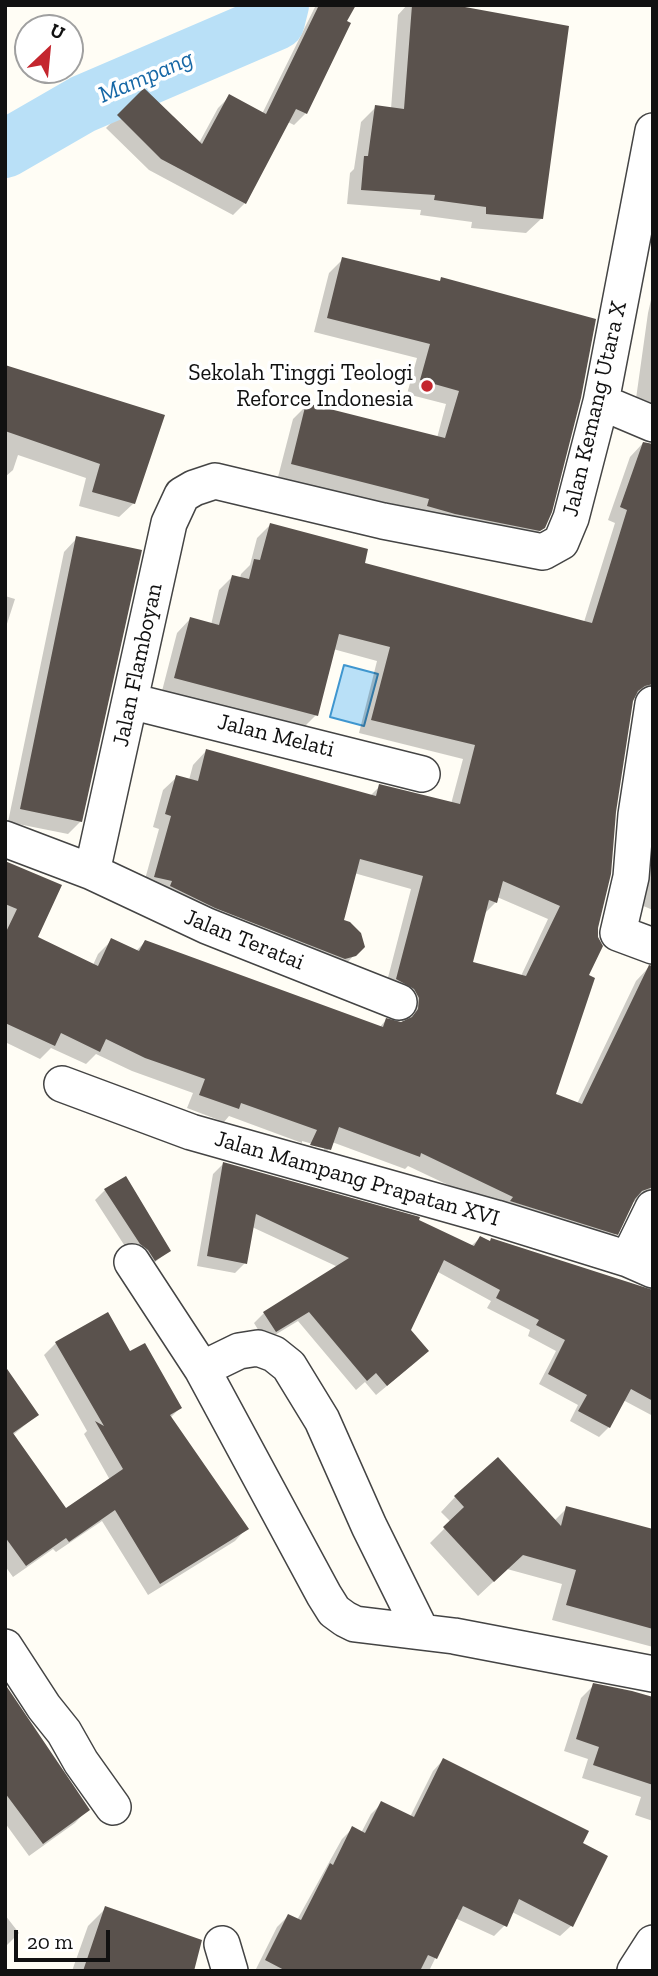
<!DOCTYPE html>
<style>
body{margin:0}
#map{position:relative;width:658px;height:1976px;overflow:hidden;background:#fffdf5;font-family:"Zilla Slab",serif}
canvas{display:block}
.frame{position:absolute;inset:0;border:7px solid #111;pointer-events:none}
.north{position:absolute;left:14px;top:14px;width:70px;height:70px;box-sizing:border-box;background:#fff;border:2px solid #a0a0a0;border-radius:50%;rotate:26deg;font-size:19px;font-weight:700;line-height:28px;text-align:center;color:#111}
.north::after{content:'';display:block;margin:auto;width:24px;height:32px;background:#c4262e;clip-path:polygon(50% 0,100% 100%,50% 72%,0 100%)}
.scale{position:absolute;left:14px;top:1930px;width:96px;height:32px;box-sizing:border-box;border:4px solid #111;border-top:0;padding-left:9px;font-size:21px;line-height:24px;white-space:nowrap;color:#111;-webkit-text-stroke:5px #fff;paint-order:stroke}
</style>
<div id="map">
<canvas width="658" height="1976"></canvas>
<div class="frame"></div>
<div class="north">U</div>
<div class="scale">20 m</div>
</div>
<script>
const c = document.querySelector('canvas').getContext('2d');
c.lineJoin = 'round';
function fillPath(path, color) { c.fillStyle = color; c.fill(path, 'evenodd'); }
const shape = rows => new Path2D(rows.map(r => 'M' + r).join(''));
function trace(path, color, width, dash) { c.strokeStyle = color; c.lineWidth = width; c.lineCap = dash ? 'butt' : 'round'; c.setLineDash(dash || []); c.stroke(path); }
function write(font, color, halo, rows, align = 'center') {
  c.font = font + ' "Zilla Slab",serif'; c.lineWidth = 7; c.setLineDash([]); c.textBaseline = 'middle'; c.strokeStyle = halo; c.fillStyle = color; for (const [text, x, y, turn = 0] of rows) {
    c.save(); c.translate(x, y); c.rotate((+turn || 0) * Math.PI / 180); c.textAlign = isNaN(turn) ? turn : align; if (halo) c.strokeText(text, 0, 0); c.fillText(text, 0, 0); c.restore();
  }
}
const water = shape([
 [344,665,378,674,364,726,330,717,344,665]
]);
fillPath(water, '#b9e0f7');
trace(water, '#3f96cf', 2);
fillPath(shape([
 [316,5,354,5,344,22,306,113,294,125,288,122,245,203,233,215,149,170,106,128,144,90,199,143,218,108,229,97,262,114],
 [407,5,444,5,542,218,526,233,471,228,472,222,420,215,421,210,347,204,350,173,354,169,361,122,376,107,391,109,398,15],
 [343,259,438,283,544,527,529,541,278,477,293,419,307,405,437,438,446,404,407,394,417,358,314,332,329,273],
 [653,291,653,423,634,413,648,313],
 [5,366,163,416,134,503,119,517,79,506,86,478,18,455,13,470,5,477],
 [643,443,653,445,653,702,643,697,633,698,586,976,554,1095,577,1104,636,981,649,967,653,967,653,1207,648,1202,636,1201,631,1203,616,1234,603,1247,501,1210,408,1166,405,1169,332,1142,329,1149,316,1163,298,1158,304,1145,324,1150,324,1147,302,1141,302,1143,229,1116,224,1122,187,1108,193,1093,132,1071,96,1054,86,1064,51,1048,40,1059,5,1042,5,863,35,938,93,965,98,954,112,940,135,952,145,942,379,1028,386,1020,401,1024,405,1022,406,1012,384,993,411,889,354,873,342,921,363,946,341,969,142,890,159,829,153,827,163,790,177,777,189,780,193,765,206,751,370,796,380,786,451,804,463,759,359,733,377,661,333,649,316,715,303,728,162,691,177,633,190,619,211,625,219,590,233,576,240,578,241,574,250,565,257,538,270,525,363,564,584,622,615,523,608,520,630,457],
 [497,897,548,919,521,976,471,963,484,914,496,902],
 [77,538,81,821,68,834,8,822,64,552],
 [5,596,15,599,5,630],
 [653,770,653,910,636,903],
 [223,1164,417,1221,471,1246,480,1238,653,1292,653,1416,623,1400,609,1427,599,1437,570,1421,578,1405,539,1384,556,1351,528,1336,530,1330,487,1308,491,1301,438,1272,409,1330,417,1361,376,1395,365,1382,356,1390,298,1321,265,1341,254,1323,264,1313,338,1267,252,1227,245,1263,235,1273,197,1266,213,1174],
 [105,1190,169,1251,145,1270,130,1254,95,1200],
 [56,1343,130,1353,180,1408,170,1418,247,1528,235,1541,148,1595,102,1521,56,1552,53,1549,13,1577,5,1566,5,1371,37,1415,13,1435,65,1510,110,1480,84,1434,87,1431,44,1355],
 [455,1497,554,1521,567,1508,653,1531,653,1647,552,1620,562,1584,507,1569,478,1596,430,1543,451,1522,441,1512],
 [594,1685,653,1699,653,1821,635,1815,641,1797,582,1778,588,1759,564,1751,581,1698],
 [5,1687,88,1809,75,1823,29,1856,5,1823],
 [443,1760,580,1844,571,1926,560,1936,512,1912,505,1925,494,1936,455,1918,429,1971,255,1971,277,1927,288,1916,297,1920,342,1839,353,1828,361,1833,371,1814,382,1803,410,1817,433,1771],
 [106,1908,201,1941,192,1971,72,1971,88,1926],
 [5,1915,19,1933,5,1947]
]), '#0003');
trace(shape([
 [5,149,83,104,276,21,280,5]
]), '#b9e0f7', 58);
fillPath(shape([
 [319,5,356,5,347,21,351,23,307,114,296,109,246,204,161,159,117,115,144,88,202,144,229,94,266,114],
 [412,5,454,5,569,26,543,219,486,214,486,207,434,200,435,195,361,190,364,156,368,156,375,105,404,109],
 [342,257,440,281,441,277,596,319,581,398,552,512,545,528,540,531,455,514,427,506,429,499,291,464,306,403,445,438,459,391,420,380,430,344,327,318],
 [5,365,165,415,135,504,92,492,100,464,5,431],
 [643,442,653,444,653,684,645,686,638,691,633,701,616,812,611,874,598,928,598,937,603,946,589,975,595,978,556,1094,582,1104,649,965,653,966,653,1187,642,1191,635,1199,618,1235,510,1201,513,1197,421,1153,420,1157,339,1127,331,1150,310,1145,317,1130,241,1103,239,1109,199,1095,205,1079,145,1058,106,1039,100,1052,61,1033,55,1046,5,1023,5,934,17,909,5,904,5,861,62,885,38,937,98,966,111,938,139,951,145,940,383,1027,386,1018,401,1022,412,1017,418,1009,419,998,414,989,396,979,423,876,360,859,344,920,350,922,361,933,365,947,356,956,345,959,215,908,170,886,172,881,154,877,171,816,165,814,176,775,198,781,206,749,376,796,379,784,460,804,475,745,371,720,390,647,339,634,318,716,174,678,190,617,219,625,232,575,249,579,254,559,260,560,270,523,368,549,365,563,592,623,627,510,620,507],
 [503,881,560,906,526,976,473,962,489,900,497,903],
 [76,536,142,550,82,822,20,809],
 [223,1162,420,1217,419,1220,474,1246,480,1236,490,1241,491,1238,653,1290,653,1401,631,1389,610,1428,578,1411,587,1395,548,1374,565,1340,536,1325,539,1320,496,1298,500,1290,444,1260,411,1330,429,1351,387,1386,376,1373,367,1381,309,1312,276,1332,263,1312,349,1258,256,1214,247,1264,207,1256],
 [126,1176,171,1251,155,1261,148,1250,140,1244,104,1189],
 [108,1312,130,1351,145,1343,182,1408,170,1415,249,1529,160,1584,115,1510,69,1542,66,1538,26,1566,5,1537,5,1366,39,1415,13,1433,66,1508,123,1469,95,1421,104,1426,55,1342],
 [498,1457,561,1526,566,1506,653,1529,653,1629,566,1605,576,1570,523,1555,494,1582,443,1527,464,1507,454,1496],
 [593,1683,632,1691,653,1697,653,1785,593,1765,599,1747,576,1739],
 [5,1684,90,1810,43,1844,5,1793],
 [443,1758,589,1831,583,1843,608,1856,573,1927,519,1899,507,1927,463,1906,437,1959,428,1955,420,1971,286,1971,265,1960,288,1914,301,1920,330,1863,333,1865,352,1826,365,1833,381,1801,414,1817],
 [105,1906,202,1940,194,1971,83,1971]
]), '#5a524d');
const minor = shape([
 [608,405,653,424],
 [130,701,422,774],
 [653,704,636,815,631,877,618,933,653,946],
 [5,839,92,872,207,926,399,1002],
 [92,872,169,523,182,495,194,488,215,481,383,521,543,552,561,542,571,518,601,402,653,131],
 [62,1084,191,1132,496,1218,628,1259,653,1270],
 [628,1259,653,1208],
 [132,1262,202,1369,324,1595,334,1611,345,1619,355,1624,454,1636,653,1674],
 [202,1369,239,1351,258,1348,274,1354,289,1366,322,1420,369,1526,421,1631],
 [5,1647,44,1707,64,1732,81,1762,113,1807],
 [222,1944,230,1971],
 [635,1971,653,1943]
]);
trace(minor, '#444', 38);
trace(minor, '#fff', 35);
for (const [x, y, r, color] of [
 [427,386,7,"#c4262e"]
]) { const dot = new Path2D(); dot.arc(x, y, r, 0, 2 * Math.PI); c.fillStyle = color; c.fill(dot); trace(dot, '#fff', 2.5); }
write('23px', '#111', '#fff', [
 ["Sekolah Tinggi Teologi",413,373],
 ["Reforce Indonesia",413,399]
], 'right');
write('23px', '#111', '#fff', [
 ["Jalan Kemang Utara X",595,409,-77],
 ["Jalan Flamboyan",138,665,-78],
 ["Jalan Melati",276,736,14],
 ["Jalan Teratai",244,940,22],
 ["Jalan Mampang Prapatan XVI",357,1179,16]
]);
write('italic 24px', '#1768a6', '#fff', [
 ["Mampang",146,77,-23]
]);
</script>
